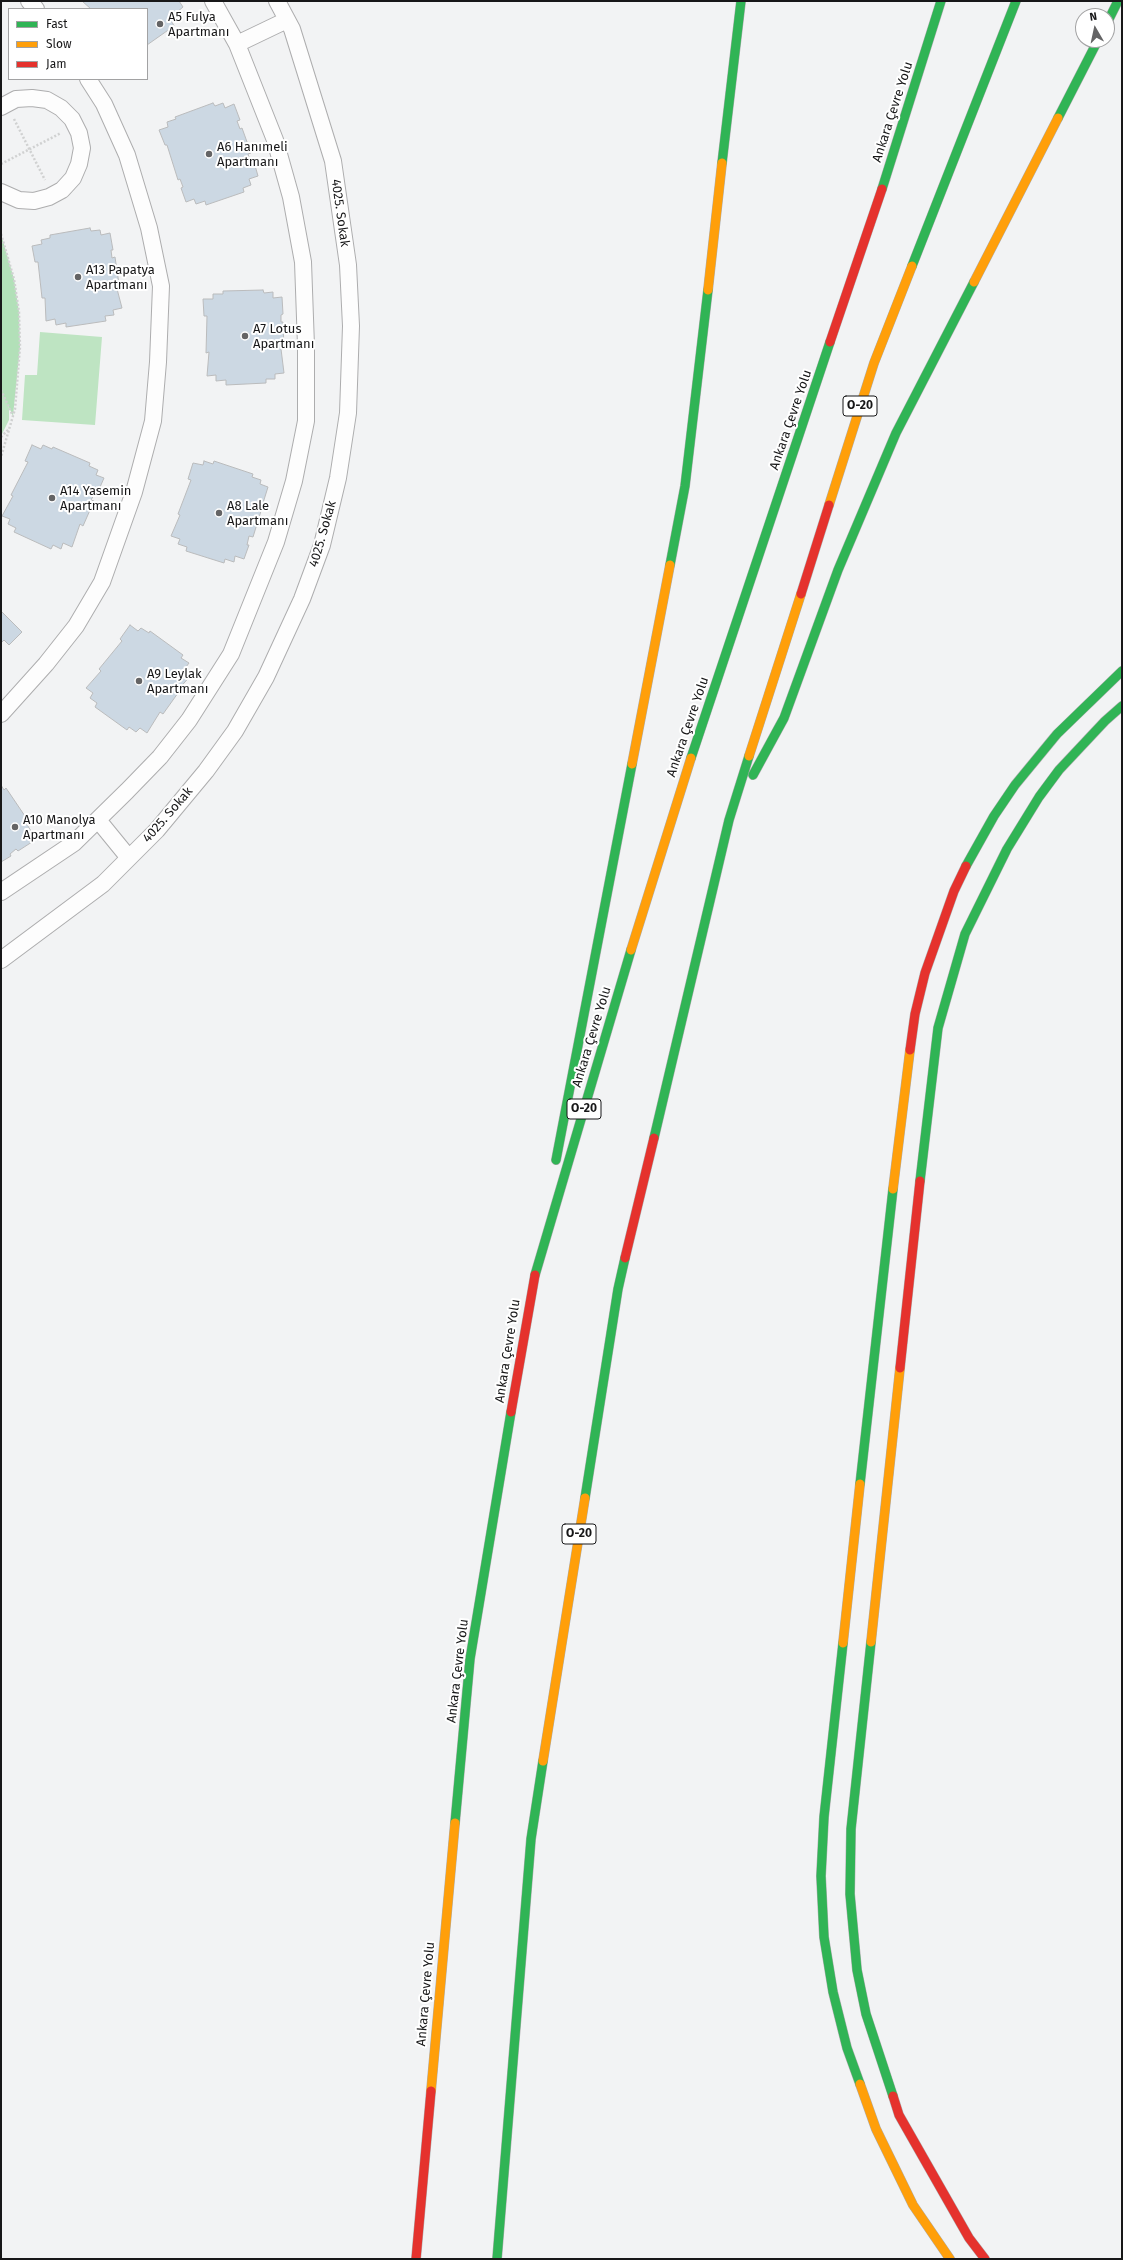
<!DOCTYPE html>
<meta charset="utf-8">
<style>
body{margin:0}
#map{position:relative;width:1123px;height:2260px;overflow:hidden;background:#f2f3f4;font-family:"Fira Sans",sans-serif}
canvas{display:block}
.frame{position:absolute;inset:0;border:2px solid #171718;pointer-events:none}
.legend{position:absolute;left:8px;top:8px;width:140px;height:72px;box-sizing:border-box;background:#fff;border:1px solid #a2a2a3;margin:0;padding:5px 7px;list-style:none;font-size:12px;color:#171718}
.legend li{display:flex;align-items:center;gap:8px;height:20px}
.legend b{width:20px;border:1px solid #a2a2a3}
.north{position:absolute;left:1075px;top:8px;width:40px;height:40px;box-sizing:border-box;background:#fff;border:1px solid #a2a2a3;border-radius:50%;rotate:351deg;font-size:11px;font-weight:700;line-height:16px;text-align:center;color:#171718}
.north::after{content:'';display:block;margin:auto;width:14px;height:18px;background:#646465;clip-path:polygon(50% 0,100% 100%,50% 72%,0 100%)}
</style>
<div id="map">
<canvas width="1123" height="2260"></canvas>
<div class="frame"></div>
<ul class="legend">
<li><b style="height:5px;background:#30b455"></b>Fast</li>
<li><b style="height:5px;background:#ff9f0a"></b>Slow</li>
<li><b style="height:5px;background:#e5322d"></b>Jam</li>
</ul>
<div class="north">N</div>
</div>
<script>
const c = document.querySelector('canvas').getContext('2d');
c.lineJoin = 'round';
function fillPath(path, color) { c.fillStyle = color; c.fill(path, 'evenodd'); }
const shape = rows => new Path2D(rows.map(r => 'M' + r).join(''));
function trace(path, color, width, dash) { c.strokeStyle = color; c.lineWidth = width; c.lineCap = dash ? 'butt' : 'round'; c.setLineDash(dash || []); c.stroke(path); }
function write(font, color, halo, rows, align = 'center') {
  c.font = font + ' "Fira Sans",sans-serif'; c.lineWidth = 4; c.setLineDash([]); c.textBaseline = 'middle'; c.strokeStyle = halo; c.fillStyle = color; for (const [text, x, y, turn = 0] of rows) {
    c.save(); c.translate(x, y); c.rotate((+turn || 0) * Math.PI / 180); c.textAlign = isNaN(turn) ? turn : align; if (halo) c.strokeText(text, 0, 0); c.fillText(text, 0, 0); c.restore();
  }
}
fillPath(shape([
 [40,332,102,337,95,425,22,420,25,375,37,375],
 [1,390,6,396,9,408,9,420,1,436]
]), '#bee4c2');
fillPath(shape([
 [1,234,14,279,19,312,20,347,13,416,1,390]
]), '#b2e0b8');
const building = shape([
 [82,1,179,1,183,7,176,13,179,17,172,22,174,26,147,45,147,9,91,9,82,1],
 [213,103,215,106,223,103,225,108,234,104,240,120,237,121,240,129,242,128,251,153,248,154,251,163,254,162,258,176,249,179,251,185,243,188,244,192,206,205,205,201,196,204,194,199,186,202,181,188,183,187,180,179,178,180,167,145,165,145,159,130,168,127,167,122,176,119,175,117,213,103],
 [90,228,91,231,100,230,101,235,110,233,113,250,111,250,112,258,115,257,119,284,116,285,122,308,113,310,114,315,105,316,106,321,66,327,66,323,56,325,55,319,46,321,45,298,42,298,38,262,35,262,32,246,42,244,41,240,50,238,50,235,90,228],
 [263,290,264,293,273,292,273,298,282,297,283,314,281,315,281,322,283,322,284,349,281,349,284,373,275,374,275,379,266,379,266,383,226,385,226,380,216,381,216,375,207,376,209,352,206,353,207,316,204,316,203,299,213,299,213,294,223,294,223,291,263,290],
 [32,445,41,449,43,445,52,449,53,447,90,463,89,466,98,470,96,475,104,478,97,494,95,493,91,500,94,501,83,526,80,524,72,547,63,543,61,549,53,545,51,549,14,532,16,528,8,524,10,519,2,516,13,496,11,495,28,462,25,461,32,445],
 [204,461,213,464,214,461,253,474,252,477,261,480,260,484,268,487,263,503,261,503,258,510,261,511,253,537,249,536,247,545,249,545,244,559,235,556,234,562,225,559,224,563,186,551,187,547,178,544,180,539,171,536,180,515,178,514,191,480,188,479,193,463,203,465,204,461],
 [1,611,22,632,9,645,4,640,1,643,1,611],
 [130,625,138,631,141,628,149,633,150,631,183,655,181,658,189,663,186,667,193,673,176,692,178,693,163,714,160,712,147,733,140,728,136,732,129,727,127,730,95,707,97,703,90,698,93,693,86,688,101,671,99,669,122,641,120,639,130,625],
 [1,785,4,790,6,788,29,822,26,823,31,831,27,834,32,842,18,851,16,849,10,854,11,856,1,862,1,785]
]);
fillPath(building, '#ccd8e3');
trace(building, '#babbbc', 1);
const street = shape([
 [29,1,36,9],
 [237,44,287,20],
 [1,107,16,99,32,98,47,100,61,108,72,119,79,133,82,148,79,164,73,178,62,190,49,197,34,201,19,200,1,192],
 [1,714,46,664,76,626,102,582,134,492,153,421,158,362,161,286,149,228,127,155,104,104,88,79],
 [98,820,129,858],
 [1,892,74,843,127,791,160,757,189,720,231,654,276,542,294,481,306,421,306,346,303,262,291,197,275,140,237,44,213,1],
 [1,960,103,884,157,830,206,771,235,731,266,677,302,599,322,545,338,478,348,413,351,326,348,265,333,161,292,29,277,1]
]);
const fast = shape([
 [1107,23,1118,1],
 [1058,118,1098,40],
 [722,163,741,1],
 [882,189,941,1],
 [912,266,1016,1],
 [670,565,685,486,708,290],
 [691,758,830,342],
 [753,775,784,718,838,570,896,433,974,282],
 [966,866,994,816,1015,785,1057,734,1122,671],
 [654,1138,729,820,749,756],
 [556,1160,632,764],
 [920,1181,938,1028,965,934,1007,849,1039,797,1059,770,1105,721,1122,706],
 [535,1275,631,950],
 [860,1484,893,1189],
 [585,1498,618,1289,625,1258],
 [871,1642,851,1829,850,1894,857,1970,866,2014,893,2096],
 [843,1643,824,1817,821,1876,824,1937,833,1992,847,2048,860,2084],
 [455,1823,470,1659,511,1412],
 [497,2259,531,1839,543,1761]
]);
const slow = shape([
 [974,282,1058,118],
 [708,290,722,163],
 [829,505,874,363,912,266],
 [749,756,801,594],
 [632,764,670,565],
 [631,950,691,758],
 [893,1189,910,1050],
 [871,1642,900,1368],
 [843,1643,860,1484],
 [543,1761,585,1498],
 [860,2084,876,2129,913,2205,950,2259],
 [431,2091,455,1823]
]);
const jam = shape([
 [830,342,882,189],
 [801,594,829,505],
 [910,1050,915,1014,925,973,954,891,966,866],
 [625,1258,654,1138],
 [900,1368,920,1181],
 [511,1412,535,1275],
 [893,2096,899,2115,969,2238,985,2259],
 [416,2259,431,2091]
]);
trace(street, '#adadae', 18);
trace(fast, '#adadae', 10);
trace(slow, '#adadae', 10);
trace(jam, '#adadae', 10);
trace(shape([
 [14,119,45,180],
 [1,164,61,133],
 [1,234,14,279,19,312,20,347,15,409,1,457],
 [1,390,13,416],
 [1,437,9,429]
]), '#d0d1d1', 2.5, [2, 2]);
trace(street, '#fdfdfd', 16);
trace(fast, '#30b455', 9);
trace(slow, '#ff9f0a', 9);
trace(jam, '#e5322d', 9);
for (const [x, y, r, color] of [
 [160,24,4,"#646465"],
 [209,154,4,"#646465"],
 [78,277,4,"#646465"],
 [245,336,4,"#646465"],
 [52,498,4,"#646465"],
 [219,513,4,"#646465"],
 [139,681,4,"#646465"],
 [15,827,4,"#646465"]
]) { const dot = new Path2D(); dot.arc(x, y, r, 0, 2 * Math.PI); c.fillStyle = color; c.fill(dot); trace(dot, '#fff', 1.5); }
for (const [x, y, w] of [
 [860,406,34],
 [584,1109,34],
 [579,1534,34]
]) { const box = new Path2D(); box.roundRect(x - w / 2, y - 10, w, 20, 3); c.fillStyle = '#fff'; c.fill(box); trace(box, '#171718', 1); }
write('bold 12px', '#171718', null, [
 ["O-20",860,406],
 ["O-20",584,1109],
 ["O-20",579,1534]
]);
write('13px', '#171718', '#fff', [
 ["A5 Fulya",168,17],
 ["Apartmanı",168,32],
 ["A6 Hanımeli",217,147],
 ["Apartmanı",217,162],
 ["A13 Papatya",86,270],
 ["Apartmanı",86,285],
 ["A7 Lotus",253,329],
 ["Apartmanı",253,344],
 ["A14 Yasemin",60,491],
 ["Apartmanı",60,506],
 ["A8 Lale",227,506],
 ["Apartmanı",227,521],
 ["A9 Leylak",147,674],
 ["Apartmanı",147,689],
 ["A10 Manolya",23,820],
 ["Apartmanı",23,835]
], 'left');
write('13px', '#171718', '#fff', [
 ["Ankara Çevre Yolu",893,112,-72],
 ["4025. Sokak",340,213,82],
 ["Ankara Çevre Yolu",791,420,-71],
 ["4025. Sokak",323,534,-74],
 ["Ankara Çevre Yolu",688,727,-71],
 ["4025. Sokak",168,815,-49],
 ["Ankara Çevre Yolu",592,1037,-73],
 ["Ankara Çevre Yolu",508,1351,-81],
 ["Ankara Çevre Yolu",458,1671,-83],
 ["Ankara Çevre Yolu",426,1994,-85]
]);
</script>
